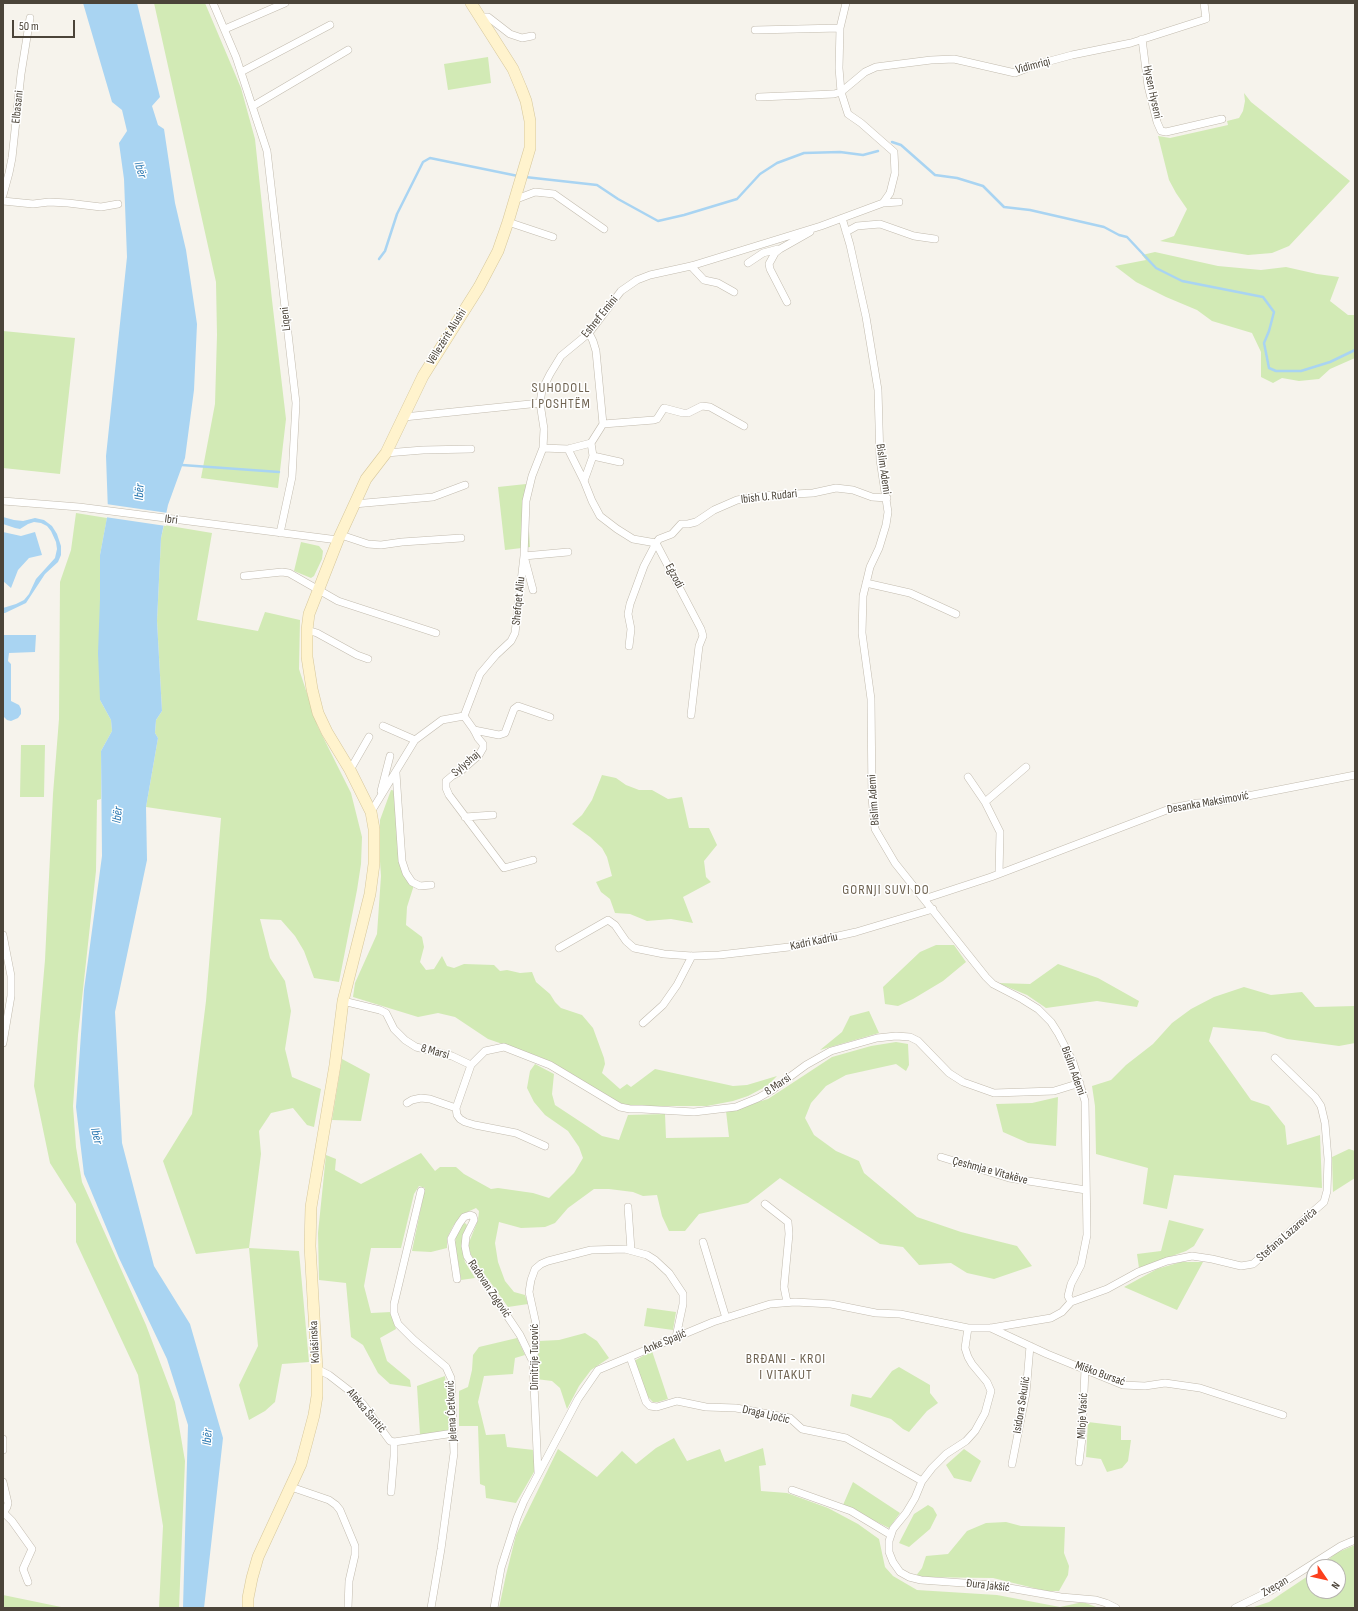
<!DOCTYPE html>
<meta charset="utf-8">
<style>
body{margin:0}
#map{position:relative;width:1358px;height:1611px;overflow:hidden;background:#f6f3ec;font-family:"Sofia Sans Condensed",sans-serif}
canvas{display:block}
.frame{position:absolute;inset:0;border:4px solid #4b4439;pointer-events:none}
.north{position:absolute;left:1306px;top:1559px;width:40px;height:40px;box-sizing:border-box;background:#fff;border:1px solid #b7b4b0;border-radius:50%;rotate:124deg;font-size:11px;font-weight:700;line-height:16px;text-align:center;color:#4b4439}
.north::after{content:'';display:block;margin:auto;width:14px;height:18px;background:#fc3f1d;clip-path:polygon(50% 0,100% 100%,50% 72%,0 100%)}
.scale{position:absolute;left:12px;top:20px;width:63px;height:18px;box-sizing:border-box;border:2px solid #4b4439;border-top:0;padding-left:5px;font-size:12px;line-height:14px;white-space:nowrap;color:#4b4439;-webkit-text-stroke:3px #fff;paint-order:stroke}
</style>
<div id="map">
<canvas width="1358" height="1611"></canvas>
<div class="frame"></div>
<div class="north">N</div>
<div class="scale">50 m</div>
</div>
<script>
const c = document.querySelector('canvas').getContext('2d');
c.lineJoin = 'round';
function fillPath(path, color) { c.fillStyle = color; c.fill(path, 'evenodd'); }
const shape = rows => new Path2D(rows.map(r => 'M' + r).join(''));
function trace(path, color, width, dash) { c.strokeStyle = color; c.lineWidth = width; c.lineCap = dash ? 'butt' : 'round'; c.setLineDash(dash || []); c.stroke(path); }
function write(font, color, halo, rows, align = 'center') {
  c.font = font + ' "Sofia Sans Condensed",sans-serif'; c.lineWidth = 3; c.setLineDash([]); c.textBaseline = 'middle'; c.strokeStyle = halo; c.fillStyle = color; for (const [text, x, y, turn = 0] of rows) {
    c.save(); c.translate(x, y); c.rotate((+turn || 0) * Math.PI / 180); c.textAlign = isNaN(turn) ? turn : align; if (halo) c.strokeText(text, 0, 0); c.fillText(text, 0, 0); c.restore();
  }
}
fillPath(shape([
 [154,3,205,3,241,88,255,139,272,300,286,419,278,488,201,478,215,404,217,335,216,282],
 [488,57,491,83,448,90,444,64],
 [1244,93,1251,102,1350,181,1289,246,1272,253,1248,255,1160,241,1174,236,1187,209,1176,193,1169,180,1158,136,1170,138,1228,125,1227,121,1239,118,1243,111,1245,101],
 [1155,252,1218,266,1261,270,1286,267,1317,274,1339,277,1330,301,1348,315,1355,315,1355,358,1330,369,1319,379,1299,381,1282,378,1273,383,1261,377,1261,352,1252,333,1212,321,1197,310,1166,297,1136,282,1115,266,1146,260,1142,255],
 [3,331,75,338,60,474,3,468],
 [526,484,530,547,505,550,498,487],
 [76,513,107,518,100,555,100,700,111,720,112,731,101,751,101,799,97,800,96,871,78,1035,73,1106,76,1147,82,1182,146,1325,175,1402,185,1461,179,1608,159,1608,163,1526,138,1375,76,1242,76,1204,50,1163,34,1086,45,960,53,794,59,719,60,582,71,550],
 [164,525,212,533,197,620,258,631,265,612,300,620,299,669,318,727,351,793,362,837,361,864,357,890,339,982,314,978,304,951,295,936,281,920,260,919,270,958,285,981,291,1011,285,1049,292,1077,321,1089,314,1127,307,1125,293,1108,271,1113,259,1131,261,1154,249,1248,299,1251,309,1362,282,1364,275,1402,265,1411,249,1420,239,1385,258,1346,249,1248,196,1254,163,1161,192,1114,206,1001,221,818,146,807,158,738,155,733,156,720,162,711,157,621,161,538],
 [301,542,319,546,323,551,322,559,314,576,311,578,294,571],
 [21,745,45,745,44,797,20,797],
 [602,775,616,778,626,785,639,790,652,790,668,799,682,797,689,828,709,828,717,845,704,861,706,877,711,882,683,897,693,923,671,919,647,921,630,914,615,913,610,899,601,892,596,882,612,876,607,857,602,848,590,837,572,824,582,815,592,800],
 [391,790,397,791,400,862,414,885,407,907,406,925,422,937,424,947,420,962,426,970,434,969,442,956,447,966,454,968,464,964,494,965,500,971,507,970,520,973,532,972,536,982,550,994,555,1002,561,1008,582,1015,593,1028,604,1058,605,1064,602,1073,620,1089,627,1084,631,1087,655,1069,733,1086,747,1085,777,1076,767,1086,748,1096,733,1101,707,1106,630,1106,619,1104,567,1071,540,1057,488,1039,455,1017,438,1013,418,1017,353,997,355,983,377,934,381,876,379,847,380,820],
 [936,945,954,945,966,962,943,981,913,999,898,1006,885,1004,883,987,920,952],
 [1058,964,1098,978,1139,1001,1137,1007,1097,1001,1046,1008,1027,995,998,983,1030,984],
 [1244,987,1271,995,1302,992,1315,1007,1355,1006,1355,1043,1339,1046,1287,1039,1265,1032,1213,1027,1209,1041,1251,1100,1269,1106,1285,1126,1287,1145,1320,1135,1322,1188,1174,1175,1167,1209,1143,1204,1148,1168,1096,1154,1095,1106,1092,1086,1111,1080,1126,1065,1153,1044,1172,1023,1191,1009,1214,997],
 [869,1011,879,1033,820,1050,842,1032,850,1016],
 [896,1042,908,1044,909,1065,906,1071,896,1064,846,1075,826,1086,811,1103,805,1118,814,1135,836,1151,859,1161,864,1173,917,1217,961,1232,1017,1246,1032,1266,994,1279,967,1273,951,1263,919,1265,903,1247,880,1244,780,1178,748,1203,699,1214,685,1231,669,1231,662,1216,657,1195,643,1196,633,1192,609,1189,594,1189,568,1208,555,1223,545,1227,521,1228,499,1222,495,1243,498,1262,505,1281,514,1292,525,1295,528,1304,508,1307,471,1255,468,1245,478,1220,479,1211,476,1208,463,1214,453,1226,447,1238,447,1248,431,1252,412,1251,425,1188,419,1186,414,1194,401,1248,371,1248,364,1286,371,1313,391,1312,396,1329,380,1338,387,1361,410,1380,411,1387,390,1384,378,1373,363,1345,351,1337,346,1283,319,1280,318,1233,326,1155,336,1159,335,1170,361,1184,421,1153,435,1171,440,1167,456,1167,464,1174,491,1189,498,1188,533,1193,549,1198,574,1173,583,1158,579,1147,568,1131,545,1115,534,1102,527,1088,530,1071,535,1064,554,1074,552,1094,555,1105,602,1136,619,1140,628,1115,665,1114,666,1138,729,1137,726,1111,768,1099,832,1057,871,1046],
 [342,1059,370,1074,361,1121,332,1120],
 [1058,1097,1056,1146,1028,1143,1003,1132,996,1104,1032,1103],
 [1349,1149,1355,1151,1355,1178,1333,1192,1332,1157],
 [1169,1220,1204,1229,1194,1246,1186,1251,1139,1268,1137,1254,1161,1251],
 [465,1223,467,1225,462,1246,463,1254,465,1262,475,1278,461,1280,455,1243,456,1237,462,1224],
 [1181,1262,1203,1262,1177,1310,1124,1287,1157,1269],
 [647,1308,676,1312,673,1330,644,1326],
 [585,1333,597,1341,609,1358,591,1370,579,1386,567,1409,560,1388,552,1381,536,1379,539,1341,559,1340],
 [517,1338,525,1355,515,1358,513,1374,484,1376,478,1402,486,1435,505,1434,507,1447,534,1450,534,1472,516,1503,486,1498,485,1486,480,1484,478,1426,459,1426,459,1391,468,1387,472,1370,473,1355,479,1347],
 [652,1351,668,1399,658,1402,653,1402,647,1396,634,1361],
 [899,1367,930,1385,930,1393,938,1403,927,1411,909,1432,903,1429,891,1419,850,1406,852,1394,871,1398,892,1371],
 [445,1376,451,1430,420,1435,417,1386],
 [1088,1422,1121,1426,1121,1440,1131,1440,1128,1461,1122,1468,1107,1472,1101,1459,1086,1457],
 [674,1438,687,1461,720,1449,725,1462,763,1448,766,1465,759,1466,761,1491,787,1493,828,1508,858,1524,879,1539,885,1567,893,1576,917,1590,997,1595,1060,1607,1083,1602,1099,1608,499,1608,506,1575,516,1535,558,1449,597,1477,622,1451,636,1464,656,1448],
 [964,1449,981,1461,971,1482,954,1478,946,1465],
 [853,1482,900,1513,889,1528,843,1505],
 [928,1505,933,1508,937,1515,930,1529,909,1547,899,1543,914,1514],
 [1006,1522,1021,1526,1065,1527,1064,1553,1069,1566,1068,1575,1059,1591,1046,1591,993,1578,915,1577,922,1568,926,1556,948,1554,967,1531,986,1523],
 [1355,1545,1355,1608,1251,1608,1269,1602,1314,1572,1314,1591,1338,1591,1338,1567,1320,1567,1336,1553],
 [3,1595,66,1608,3,1608]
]), '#d2eab5');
fillPath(shape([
 [83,3,137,3,160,97,152,106,158,125,164,129,175,203,186,250,197,324,194,390,185,458,168,505,161,538,157,621,162,711,156,720,155,733,158,738,146,807,147,860,115,1012,122,1143,154,1266,190,1324,223,1438,204,1608,183,1608,188,1425,167,1359,119,1258,84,1174,76,1107,84,990,102,856,101,751,112,731,111,720,100,700,98,653,100,599,100,555,108,512,106,456,127,257,124,179,119,143,127,131,122,110,112,102],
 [3,517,14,520,23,521,35,518,44,520,52,526,57,534,61,546,61,555,58,562,45,574,26,603,5,613,3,613,3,608,16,604,24,600,29,594,36,579,55,558,57,549,56,542,51,531,47,526,41,523,34,522,28,524,20,529,15,528,3,524],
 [3,532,21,536,35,532,42,555,29,558,18,570,11,588,3,581],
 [3,635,36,635,35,652,9,653,8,661,11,664,11,701,19,705,21,709,21,714,18,718,11,721,7,720,3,716]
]), '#a9d4f2');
fillPath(shape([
 [106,504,168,513,166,526,105,517]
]), '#f6f3ec');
trace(shape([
 [892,142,901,145,935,175,957,178,983,186,1004,207,1030,210,1104,227,1119,235,1127,237,1156,268,1182,281,1263,297,1274,312,1269,331,1264,343,1269,368,1276,371,1301,371,1330,362,1355,350],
 [525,177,597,185,618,199,658,221,684,215,737,199,760,174,777,163,804,153,840,152,863,155,878,151],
 [379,259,385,251,397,214,423,162,430,158,518,176],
 [182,465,279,472]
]), '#a9d4f2', 2.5);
const street = shape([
 [213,3,236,57,267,151,296,403,292,477,280,533],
 [480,17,488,17,510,34,522,38,532,36],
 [225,29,285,3],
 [755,30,840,28],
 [1142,39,1148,86,1157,122,1161,131,1166,132,1222,119],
 [241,72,330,25],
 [759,97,834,94,841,92,865,72,876,67,931,60,954,59,1015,73,1035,65,1072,55,1131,43,1206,19,1204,3],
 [253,106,348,50],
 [3,195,9,173,12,158,21,74,30,18],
 [514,200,535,192,554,194,604,229],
 [3,201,33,204,49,202,68,203,101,207,118,204],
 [883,203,899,202],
 [842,218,850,245,866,317,878,390,880,460,888,512,886,525,879,548,870,567,863,596,862,633,871,699,872,798,875,829,895,863,986,977,993,984,1022,999,1038,1009,1051,1022,1058,1033,1073,1062,1085,1101,1087,1235,1081,1265,1071,1284,1068,1296,1071,1302],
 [508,222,553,237],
 [846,232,857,226,880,224,914,236,935,239],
 [748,263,763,253,778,249],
 [691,266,704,280,718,283,734,292],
 [787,302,770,269,769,264,775,253,780,249,810,232],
 [404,417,540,403],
 [603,424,654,420,657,419,664,408,683,413,688,413,702,406,710,407,744,426],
 [543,448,568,449,591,443,603,424,596,351,593,341,589,333],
 [568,449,584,481,592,501,600,516,617,529,633,539,656,543,659,539,672,534,681,524,688,524,696,522,714,510,737,500,759,496,813,493,836,488,853,490,872,497,887,498],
 [386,453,423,450,471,449],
 [593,456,620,462],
 [584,481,593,456,591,443],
 [3,501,79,507,338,540],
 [354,504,433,497,465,485],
 [341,535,368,544,381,545,402,542,461,538],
 [244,576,282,572,289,573,338,601,436,633],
 [866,583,910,593,956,614],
 [533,590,524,556,526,501,532,476,543,448,544,429,540,403,542,390,550,374,561,356,589,333,621,291,637,280,650,275,691,266,821,226,883,203,890,193,895,173,894,152,861,123,848,114,841,92,839,68,840,28,846,3],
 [307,630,317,633,357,655,368,659],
 [629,646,631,629,628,614,630,604,644,566,656,543,701,629,703,636,699,646,691,715],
 [464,716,474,730,478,738,483,744,483,748,479,755,461,771,452,776,446,781,446,788,449,795,504,868,533,860],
 [464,716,480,674,496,655,511,641,515,633,524,556,568,552],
 [383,726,415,740],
 [474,730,499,735,505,733,514,709,518,706,550,717],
 [350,770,369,737],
 [396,773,402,861,406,873,412,882,420,886,431,885],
 [968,777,985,802,1000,832,999,874],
 [381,791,390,756],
 [985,802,1026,767],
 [371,812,415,740,442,720,464,716],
 [465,817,493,815],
 [924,899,991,877,1172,808,1197,803,1217,802,1355,775],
 [3,935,11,976,11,996,3,1043],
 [559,948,608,920,615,925,626,941,634,948,664,954,692,956,719,955,789,947,856,932,933,909],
 [343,1001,380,1010,386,1013,394,1029,405,1040,416,1047,452,1056,471,1065,456,1108,457,1115,460,1119,465,1122,475,1125,516,1133,545,1146],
 [643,1023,663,1005,677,985,692,956],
 [471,1065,485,1051,504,1047,550,1065,620,1107,630,1109,642,1109,694,1112,736,1107,758,1098,772,1090,806,1065,831,1051,877,1038,896,1036,910,1037,918,1041,949,1073,963,1082,994,1093,1054,1091,1080,1083],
 [407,1103,412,1100,421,1098,430,1099,456,1108],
 [941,1157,1009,1178,1086,1190],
 [421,1191,394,1304,394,1313,398,1324,414,1340,446,1367,451,1378,454,1453,441,1549,431,1608],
 [765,1204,788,1222,789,1234,784,1287,787,1302],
 [628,1207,631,1250],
 [703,1242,726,1318],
 [457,1279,451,1239,459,1224,464,1217,470,1215,473,1216,474,1220,466,1236,465,1246,467,1256,520,1335,533,1362],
 [1071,1302,1107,1289,1138,1272,1167,1261,1192,1256,1212,1259,1241,1266,1253,1264,1324,1202,1327,1191,1328,1159,1325,1123,1321,1106,1315,1097,1275,1058],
 [968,1328,965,1348,968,1357,972,1364,987,1382,991,1391,985,1413,975,1431,966,1441,946,1454,932,1468,922,1481,915,1498,906,1513,893,1529,889,1541,889,1552,893,1562,900,1572,909,1577,921,1580,992,1585,1061,1597,1096,1600,1106,1603,1116,1608],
 [991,1328,1047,1354,1123,1385,1145,1386,1165,1383,1200,1388,1283,1415],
 [630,1357,646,1402,650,1406,657,1407,677,1401,706,1407,736,1408,790,1418,802,1429,846,1438,922,1481],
 [317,1369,329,1375,351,1392,363,1404,390,1441,394,1442,454,1433],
 [3,1439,3,1450],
 [1079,1462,1082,1438,1085,1369],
 [1012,1464,1026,1393,1030,1346],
 [538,1473,533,1362,536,1343,536,1324,529,1292,531,1280,535,1269,541,1264,548,1261,591,1250,625,1249,647,1255,655,1260,669,1273,683,1294,683,1304,676,1337],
 [3,1482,8,1503,7,1507,3,1513],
 [291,1487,329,1500,336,1505,340,1510,355,1546,355,1555,349,1581,348,1608],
 [792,1490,851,1511,891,1535],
 [391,1492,394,1456,394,1442],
 [4,1513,12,1521,32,1549,23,1569,28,1582],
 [494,1608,501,1568,517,1518,524,1501,578,1399,598,1370,713,1322,770,1304,795,1302,831,1304,876,1313,900,1314,968,1328,991,1328,1051,1318,1062,1312,1071,1302],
 [1235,1608,1270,1591,1341,1546,1355,1540]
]);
const secondary = shape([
 [248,1608,248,1598,252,1578,258,1557,301,1464,314,1415,317,1396,317,1369,310,1246,311,1207,335,1065,343,1001,370,894,374,864,374,829,371,812,350,770,327,732,318,713,312,689,307,657,307,630,309,614,338,540,366,479,386,453,423,376,479,287,498,251,508,222,530,148,530,121,526,101,521,88,513,69,471,3]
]);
trace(street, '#c2bbae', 8);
trace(secondary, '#d6c79b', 12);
trace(street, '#fff', 7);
trace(secondary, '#fff3cd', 11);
write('12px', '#4b4439', '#fff', [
 ["Vidimriqi",1033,66,-15],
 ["Hysen Hyseni",1152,92,78],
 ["Elbasani",18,107,-84],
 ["Eshref Emini",600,317,-51],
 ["Liqeni",286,319,-96],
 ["Vëllezërit Alushi",447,337,-58],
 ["Bislim Ademi",883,469,82],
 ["Ibish U. Rudari",769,497,-6],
 ["Ibri",171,520,7],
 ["Egzodi",674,576,62],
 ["Shefqet Aliu",519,601,-84],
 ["Sylyshaj",466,764,-41],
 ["Bislim Ademi",874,800,-94],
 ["Desanka Maksimović",1208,803,-10],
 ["Kadri Kadriu",814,942,-12],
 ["8 Marsi",435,1052,15],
 ["Bislim Ademi",1073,1071,70],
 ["8 Marsi",778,1085,-34],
 ["Çeshmja e Vitakëve",990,1171,15],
 ["Stefana Lazarevića",1287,1235,-41],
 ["Radovan Zogović",489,1289,56],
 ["Kolašinska",315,1342,-93],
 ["Anke Spajić",665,1342,-23],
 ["Dimitrije Tucović",535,1357,-90],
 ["Miško Bursać",1100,1374,20],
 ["Isidora Sekulić",1022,1405,-81],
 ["Aleksa Šantić",366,1411,50],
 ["Jelena Ćetković",452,1411,-93],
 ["Draga Ljočic",766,1415,13],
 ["Miloje Vasić",1083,1416,-87],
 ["Ðura Jakšić",988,1586,6],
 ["Zveçan",1275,1587,-30]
]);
write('italic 13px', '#2e7ab2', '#fff', [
 ["Ibër",140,170,74],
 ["Ibër",140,492,-88],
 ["Ibër",118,815,-84],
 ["Ibër",96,1136,76],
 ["Ibër",208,1437,-86]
]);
c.letterSpacing = '1px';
write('14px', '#6e6250', '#fff', [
 ["SUHODOLL",561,388],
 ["I POSHTËM",561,404],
 ["GORNJI SUVI DO",886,890],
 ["BRĐANI - KROI",786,1359],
 ["I VITAKUT",786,1375]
]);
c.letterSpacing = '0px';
</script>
